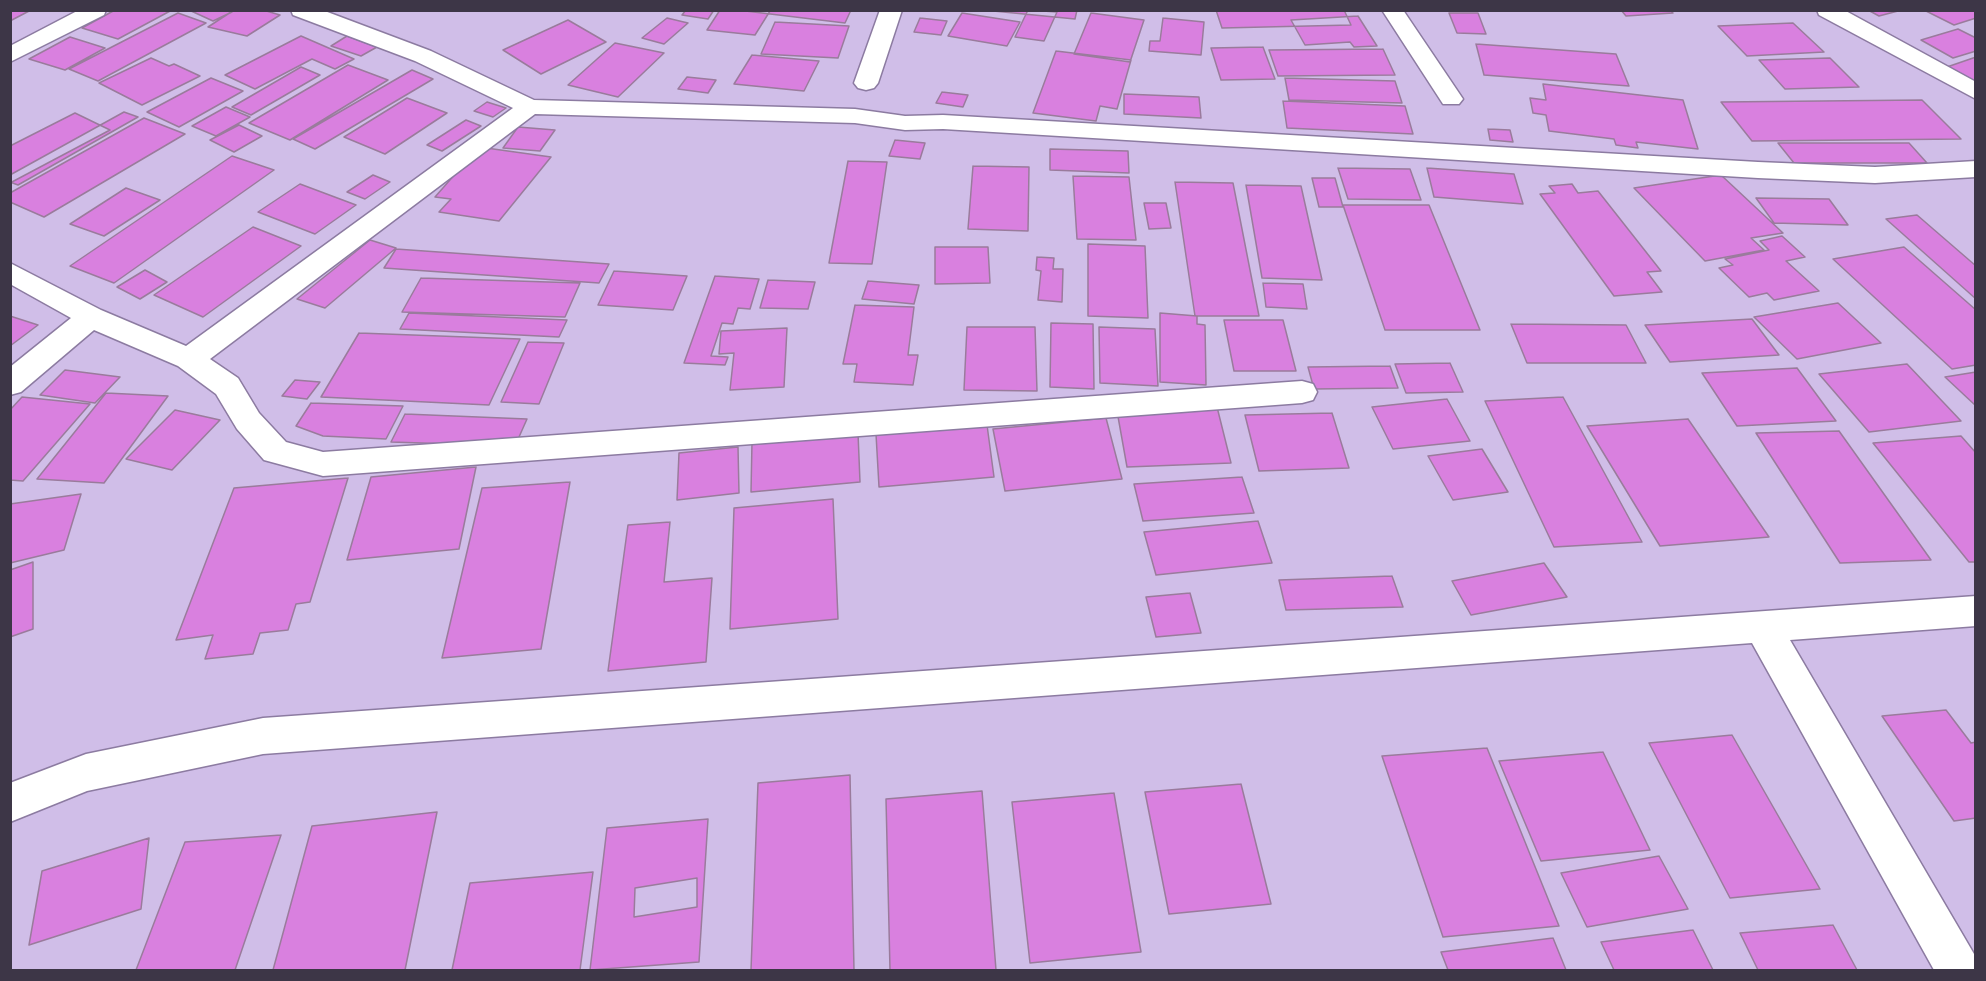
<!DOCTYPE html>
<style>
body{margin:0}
#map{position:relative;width:1986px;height:981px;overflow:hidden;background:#d0bee8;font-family:"Fira Sans Condensed",sans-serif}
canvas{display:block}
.frame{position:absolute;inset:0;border:12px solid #3d3647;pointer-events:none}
</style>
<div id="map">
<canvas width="1986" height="981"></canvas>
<div class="frame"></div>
</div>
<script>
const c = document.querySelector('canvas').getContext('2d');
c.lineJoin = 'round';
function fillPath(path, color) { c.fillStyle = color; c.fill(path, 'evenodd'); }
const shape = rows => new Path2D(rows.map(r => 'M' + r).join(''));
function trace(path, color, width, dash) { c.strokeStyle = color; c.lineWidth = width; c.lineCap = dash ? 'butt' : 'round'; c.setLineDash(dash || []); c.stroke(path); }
const building = shape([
 [10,10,31,10,10,21,10,10],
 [115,10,172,10,118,39,82,28,115,10],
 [189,10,228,10,232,12,213,21,189,10],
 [234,10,263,10,280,15,247,36,208,27,234,10],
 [686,10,714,10,708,19,682,15,686,10],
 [720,10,766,10,770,11,755,35,707,30,720,10],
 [737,10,851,10,845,23,737,10],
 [983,10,1077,10,1075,19,983,10],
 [1028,10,1057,12,1044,41,1015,37,1028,10],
 [1216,10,1344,10,1351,25,1222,28,1216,10],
 [1621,10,1670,10,1673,13,1626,16,1621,10],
 [1868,10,1897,10,1898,11,1879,16,1868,10],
 [1924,10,1976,10,1976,18,1954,25,1924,10],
 [178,13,206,23,98,81,69,69,178,13],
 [962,13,1020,22,1007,46,948,36,962,13],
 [1091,13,1144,20,1130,62,1074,54,1091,13],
 [1449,13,1478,13,1486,34,1457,33,1449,13],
 [1358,16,1377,46,1354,47,1350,42,1305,45,1291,20,1358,16],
 [667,18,688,23,664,44,642,38,667,18],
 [920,18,947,21,941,35,914,32,920,18],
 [1163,18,1204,22,1201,55,1149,51,1150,41,1160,41,1163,18],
 [568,20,606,42,541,74,503,50,568,20],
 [775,22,849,26,838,58,761,54,775,22],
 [1793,23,1824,52,1747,56,1718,26,1793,23],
 [1958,29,1976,38,1976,51,1953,58,1921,40,1958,29],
 [301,36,354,59,335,69,312,59,255,89,225,75,301,36],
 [347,36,377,47,361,56,331,46,347,36],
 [70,37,105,48,65,70,29,59,70,37],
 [615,43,664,53,618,97,568,85,615,43],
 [1476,44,1616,54,1629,86,1484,75,1476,44],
 [1263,47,1275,79,1221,80,1211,48,1263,47],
 [1383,49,1395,75,1278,76,1269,50,1383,49],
 [1056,51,1131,60,1117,109,1100,106,1096,121,1033,113,1056,51],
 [752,55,819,61,804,91,734,84,752,55],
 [1976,57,1976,85,1944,68,1976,57],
 [151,58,169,66,174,64,200,76,142,105,99,83,151,58],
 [1830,58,1859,87,1785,89,1759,60,1830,58],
 [348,65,388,80,290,140,249,123,348,65],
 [301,67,320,75,251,115,232,107,301,67],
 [412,70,433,79,315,149,293,139,412,70],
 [687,77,716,80,708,93,678,89,687,77],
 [211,78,243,91,179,127,147,112,211,78],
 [1285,78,1395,81,1402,103,1289,100,1285,78],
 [1543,84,1683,100,1698,149,1636,142,1638,148,1616,145,1614,139,1549,131,1546,115,1533,113,1530,98,1546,100,1543,84],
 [942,92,968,95,963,107,936,103,942,92],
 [1124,94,1199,97,1201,118,1124,114,1124,94],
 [407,98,447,113,385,154,344,137,407,98],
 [1922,100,1961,139,1752,141,1721,102,1922,100],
 [1283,101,1405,106,1413,134,1287,128,1283,101],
 [487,102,506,108,493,117,474,111,487,102],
 [226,107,250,117,216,136,192,126,226,107],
 [124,112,138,117,18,185,10,182,10,175,124,112],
 [75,113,110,130,10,183,10,146,75,113],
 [144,118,185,134,44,217,10,202,10,193,144,118],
 [466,120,481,126,442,151,427,145,466,120],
 [239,125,262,136,234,152,210,140,239,125],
 [518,127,555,130,540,151,503,148,518,127],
 [1488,129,1510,130,1513,142,1490,140,1488,129],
 [895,140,925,143,920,159,889,156,895,140],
 [1778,143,1909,143,1927,163,1794,163,1778,143],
 [479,147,551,157,499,221,439,212,451,199,435,197,479,147],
 [1050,149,1128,151,1129,173,1050,170,1050,149],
 [232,156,274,170,114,283,70,266,232,156],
 [848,161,887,162,872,264,829,263,848,161],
 [973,166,1029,167,1028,231,968,229,973,166],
 [1338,168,1410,169,1421,200,1348,199,1338,168],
 [1427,168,1514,174,1523,204,1434,197,1427,168],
 [373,175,390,182,365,199,347,192,373,175],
 [1721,175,1783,233,1751,238,1764,250,1705,261,1634,188,1721,175],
 [1073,176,1129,177,1136,240,1077,239,1073,176],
 [1312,178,1335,178,1343,207,1319,207,1312,178],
 [1175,182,1233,183,1259,316,1195,316,1175,182],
 [300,184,356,205,315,234,258,212,300,184],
 [1572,184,1578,193,1598,191,1661,271,1647,272,1662,292,1614,296,1540,194,1555,193,1549,186,1572,184],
 [1246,185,1301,186,1322,280,1262,278,1246,185],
 [126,188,160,200,104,236,70,224,126,188],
 [1756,198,1829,199,1848,225,1774,223,1756,198],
 [1144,203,1166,203,1171,228,1149,229,1144,203],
 [1343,205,1429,205,1480,330,1385,330,1343,205],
 [1917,215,1976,266,1976,299,1886,219,1917,215],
 [253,227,301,246,203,317,154,295,253,227],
 [1782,236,1805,257,1786,261,1819,291,1774,300,1767,293,1749,297,1719,268,1733,265,1725,259,1769,250,1760,241,1782,236],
 [370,240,396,248,325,308,297,299,370,240],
 [1088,244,1145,246,1148,318,1088,316,1088,244],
 [935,247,988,247,990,283,935,284,935,247],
 [1904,247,1976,310,1976,365,1952,369,1833,259,1904,247],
 [396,249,609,264,599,283,384,268,396,249],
 [1037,257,1054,258,1053,269,1063,269,1062,302,1038,300,1041,271,1036,270,1037,257],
 [145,270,167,282,140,299,117,287,145,270],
 [614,271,687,276,673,310,598,305,614,271],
 [715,276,759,279,750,309,738,308,733,324,722,323,711,356,728,357,725,365,684,363,715,276],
 [421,278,580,283,565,317,402,312,421,278],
 [768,280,815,282,808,309,760,308,768,280],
 [868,281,919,285,914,304,862,299,868,281],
 [1263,283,1303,284,1307,309,1266,307,1263,283],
 [1838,303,1881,343,1797,359,1754,317,1838,303],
 [855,305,914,307,908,355,918,355,913,385,854,382,857,364,843,364,855,305],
 [409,313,567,320,559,337,400,329,409,313],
 [1160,313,1197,316,1197,324,1205,325,1206,385,1160,382,1160,313],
 [10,316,38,325,10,346,10,316],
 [1752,319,1779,355,1670,362,1645,325,1752,319],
 [1224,320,1283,320,1296,371,1234,371,1224,320],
 [1051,323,1093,324,1094,389,1050,387,1051,323],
 [1511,324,1626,325,1646,363,1527,363,1511,324],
 [967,327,1035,327,1037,391,964,390,967,327],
 [1099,327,1155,329,1158,386,1100,383,1099,327],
 [787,328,784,387,730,390,734,353,719,354,721,331,787,328],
 [359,333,520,339,489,405,321,397,359,333],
 [528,342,564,343,539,404,501,402,528,342],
 [1450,363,1463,392,1406,393,1395,364,1450,363],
 [1907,364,1961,421,1869,432,1819,374,1907,364],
 [1390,366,1398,388,1314,389,1308,367,1390,366],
 [1797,368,1836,421,1737,426,1702,373,1797,368],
 [65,370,120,377,95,403,40,395,65,370],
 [1976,372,1976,406,1945,377,1976,372],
 [295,380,320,382,307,399,282,396,295,380],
 [106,393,168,396,104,483,37,479,106,393],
 [22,397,90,404,23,481,10,480,10,410,22,397],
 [1563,397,1642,542,1554,547,1485,401,1563,397],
 [1447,399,1470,441,1393,449,1372,407,1447,399],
 [311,403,403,406,386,439,323,436,296,426,311,403],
 [1217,407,1231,463,1127,467,1117,411,1217,407],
 [175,410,220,420,172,470,126,459,175,410],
 [1332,413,1349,468,1259,471,1245,415,1332,413],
 [405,414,527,419,515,446,391,442,405,414],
 [1106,418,1122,479,1005,491,993,429,1106,418],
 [1688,419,1769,537,1660,546,1587,426,1688,419],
 [987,425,994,477,879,487,876,434,987,425],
 [1839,431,1931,560,1840,563,1756,433,1839,431],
 [858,433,860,482,751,492,752,442,858,433],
 [1961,436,1976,453,1976,562,1969,562,1873,443,1961,436],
 [738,447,739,493,677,500,679,453,738,447],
 [1482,449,1508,492,1453,500,1428,456,1482,449],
 [476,467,459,549,347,560,371,477,476,467],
 [1242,477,1254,513,1143,521,1134,484,1242,477],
 [348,478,310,602,296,604,288,630,260,633,253,654,205,659,213,635,176,640,234,488,348,478],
 [570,482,541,649,442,658,482,488,570,482],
 [81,494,64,550,10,563,10,504,81,494],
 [833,499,838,619,730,629,734,508,833,499],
 [1258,521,1272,563,1156,575,1144,532,1258,521],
 [670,522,664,582,712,578,706,662,608,671,628,525,670,522],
 [33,562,33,629,10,637,10,570,33,562],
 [1544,563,1567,597,1471,615,1452,581,1544,563],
 [1392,576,1403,607,1286,610,1279,580,1392,576],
 [1190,593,1201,633,1156,637,1146,597,1190,593],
 [1946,710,1971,743,1976,742,1976,818,1954,821,1882,716,1946,710],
 [1732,735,1820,889,1730,898,1649,743,1732,735],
 [1487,748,1559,926,1443,937,1382,756,1487,748],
 [1603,752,1650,850,1541,861,1499,761,1603,752],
 [850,775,854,970,751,970,758,783,850,775],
 [1241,784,1271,904,1169,914,1145,792,1241,784],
 [982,791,996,970,890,970,886,799,982,791],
 [1114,793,1141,952,1030,963,1012,802,1114,793],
 [437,812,405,970,273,970,312,826,437,812],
 [708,819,699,962,590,970,607,828,708,819],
 [697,878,697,907,634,917,635,888,697,878],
 [281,835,235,970,136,970,185,842,281,835],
 [149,838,141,909,29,945,42,871,149,838],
 [1659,856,1688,909,1587,927,1561,873,1659,856],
 [593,872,580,970,452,970,470,883,593,872],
 [1833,925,1857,970,1758,970,1740,933,1833,925],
 [1693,930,1713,970,1614,970,1601,942,1693,930],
 [1553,938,1566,970,1448,970,1441,952,1553,938]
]);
fillPath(building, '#d980df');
trace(building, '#9a7b9c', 1.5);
const minor = shape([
 [79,10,106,10,104,15,10,62,10,46,79,10],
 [291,10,322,10,431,51,534,100,855,109,905,116,943,115,1758,162,1875,167,1976,161,1976,177,1875,183,1758,178,943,129,905,130,855,123,535,114,210,359,238,378,259,413,286,442,323,452,1302,381,1313,384,1317,392,1313,400,1302,403,323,476,264,460,237,429,216,394,178,366,94,330,21,392,10,395,10,367,71,318,10,284,10,263,101,310,186,346,513,108,415,61,293,15,291,10],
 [880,10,902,10,878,83,874,88,866,90,858,88,854,83,880,10],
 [1382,10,1403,10,1463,99,1459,104,1443,104,1382,10],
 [1817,10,1844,10,1976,82,1976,99,1819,15,1817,10],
 [1976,596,1976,626,1790,640,1974,954,1976,970,1934,970,1752,643,263,754,87,791,10,822,10,783,86,754,263,718,1976,596]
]);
trace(minor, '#8c7ba1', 3);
fillPath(minor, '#fff');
</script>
